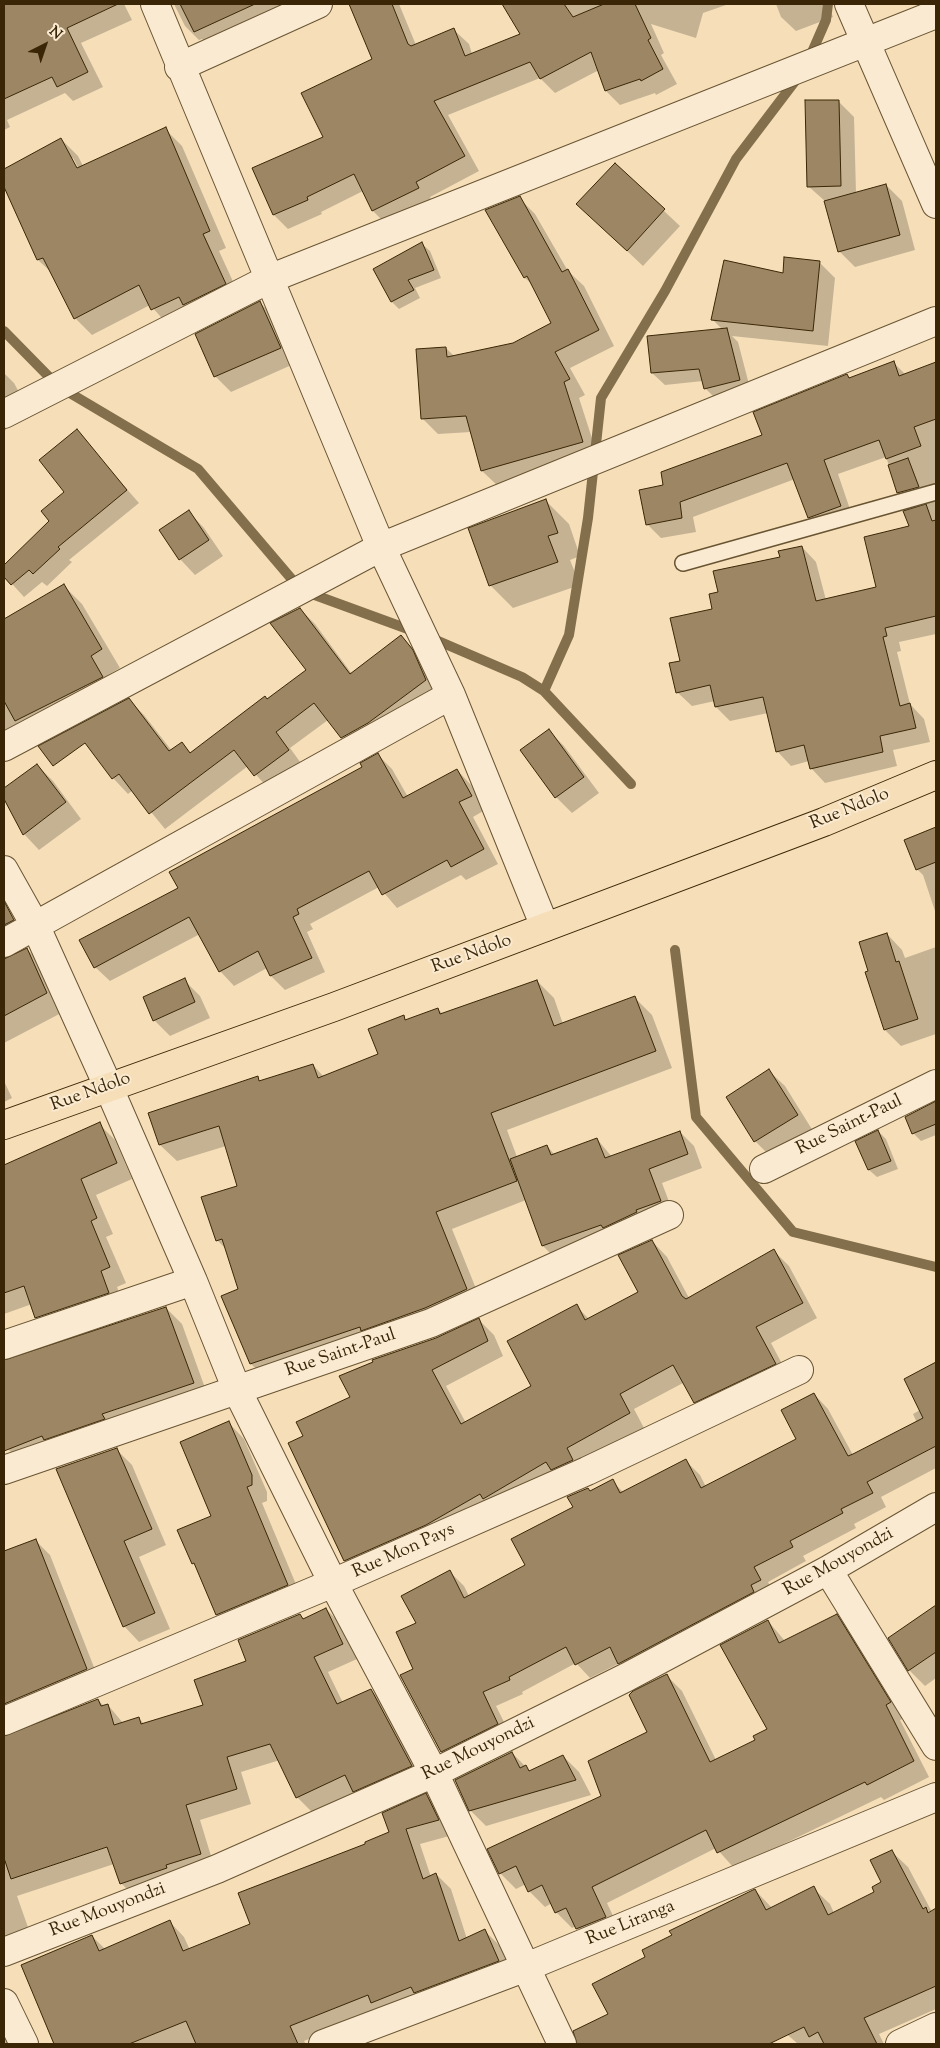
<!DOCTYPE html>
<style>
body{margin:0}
#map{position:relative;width:940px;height:2048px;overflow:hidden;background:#f6dfb8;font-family:"Sorts Mill Goudy",serif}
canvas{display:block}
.frame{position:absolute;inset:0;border:5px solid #3a2606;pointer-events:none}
.north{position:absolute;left:20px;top:20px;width:50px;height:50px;-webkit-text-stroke:4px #f9ead1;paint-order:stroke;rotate:41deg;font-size:14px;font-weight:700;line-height:20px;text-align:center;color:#3a2606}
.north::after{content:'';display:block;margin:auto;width:18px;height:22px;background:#3a2606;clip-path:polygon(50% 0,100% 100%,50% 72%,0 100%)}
</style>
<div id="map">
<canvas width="940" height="2048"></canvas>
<div class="frame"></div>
<div class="north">N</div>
</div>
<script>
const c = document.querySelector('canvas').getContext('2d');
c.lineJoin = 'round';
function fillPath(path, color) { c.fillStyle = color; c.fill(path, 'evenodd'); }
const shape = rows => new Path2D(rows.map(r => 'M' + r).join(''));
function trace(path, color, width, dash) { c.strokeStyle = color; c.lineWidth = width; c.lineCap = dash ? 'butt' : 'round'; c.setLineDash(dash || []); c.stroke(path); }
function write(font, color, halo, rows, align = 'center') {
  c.font = font + ' "Sorts Mill Goudy",serif'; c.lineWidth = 4; c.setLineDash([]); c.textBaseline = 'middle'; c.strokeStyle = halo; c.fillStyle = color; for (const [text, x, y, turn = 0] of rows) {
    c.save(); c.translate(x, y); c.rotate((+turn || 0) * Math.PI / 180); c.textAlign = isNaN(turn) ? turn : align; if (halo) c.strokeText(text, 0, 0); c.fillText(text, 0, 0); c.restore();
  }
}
fillPath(shape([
 [4,4,124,4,132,20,81,43,103,87,73,101,65,93,7,120,10,127,4,130],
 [174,4,292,4,209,46,202,39,199,40,185,26],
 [351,4,399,4,416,45,454,30,469,44,472,54,521,34,504,4,729,4,703,13,696,38,651,24,664,53,661,55,677,84,656,95,655,93,620,105,606,91,599,70,555,93,540,78,448,115,479,171,430,197,432,203,387,225,373,211,363,191,321,212,322,214,288,229,274,215,253,169,325,137,374,60],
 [776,4,828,4,833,17,796,31,781,17],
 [838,101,854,117,856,193,886,185,902,201,915,250,855,267,839,251,826,202,808,186],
 [165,129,182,146,226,248,219,251,242,301,169,326,150,305,92,335,75,318,52,273,38,260,4,184,4,170,61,139,78,156,83,166],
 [70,158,73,158,81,173,78,174],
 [615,165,680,226,643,266,594,220],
 [519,198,535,214,568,271,584,286,614,346,570,368,585,395,579,398,598,457,498,486,482,471,471,432,438,434,423,419,446,348,455,357,514,345,553,324,534,286,525,278,487,211],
 [422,244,430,251,441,278,415,288,420,298,399,309,392,302,375,270],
 [819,262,835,278,828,346,732,336,738,342,751,392,717,400,705,388,703,381,665,385,652,373,723,330,713,320,784,274],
 [260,303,276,318,296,363,231,392,215,376],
 [894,363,906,375,936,364,936,634,899,642,901,651,897,652,910,704,924,719,930,742,893,750,897,766,825,783,811,768,809,761,791,766,777,751,768,713,730,721,716,707,715,701,692,706,677,692,681,662,714,610,719,593,802,547,816,562,826,600,877,588,920,505,913,507,898,492,886,457,838,474,854,521,827,531,824,532,809,517,795,479,693,517,696,532,661,538,647,524,664,486,763,436,847,375,850,379],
 [4,373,14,383,29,411,9,423,4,433],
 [76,431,139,503,69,560,72,562,47,586,42,582,24,597,4,575,4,567,51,521,66,492],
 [546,501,569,524,580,556,570,560,580,585,513,608,490,585],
 [189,512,204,528,223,556,195,575,180,559],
 [64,586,82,604,120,668,108,675,120,695,15,751,4,763,4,620],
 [300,609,315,624,352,674,401,637,417,652,441,695,357,753,328,720,290,748,303,766,270,790,248,766,165,829,133,790,128,794,113,778,129,700,144,715,172,751,182,744,191,753,307,671],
 [548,730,564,746,599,793,572,813,556,797,522,751],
 [378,755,392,769,408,797,457,770,471,785,485,810,473,817,498,864,466,880,461,875,397,908,379,887,310,924,313,929,307,932,325,972,285,990,271,976,267,968,234,986,220,971,200,934,110,981,95,967,179,889,364,767],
 [37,765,53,781,81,819,39,850,24,834,4,796,4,790],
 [936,828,936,914,923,875,917,869,906,841],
 [12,919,30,937,9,953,7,959,27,949,45,967,65,1011,4,1043,4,923],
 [887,934,902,950,905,958,936,947,936,1034,901,1046,885,1030,866,973,870,972],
 [184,980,200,996,210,1018,170,1036,154,1020],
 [537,981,554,998,563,1024,635,998,652,1015,672,1068,507,1130,517,1157,547,1146,555,1155,597,1139,612,1157,680,1132,694,1146,702,1168,662,1183,674,1215,557,1260,543,1246,526,1200,452,1229,483,1306,268,1380,251,1364,239,1290,227,1250,217,1240,239,1187,226,1146,177,1161,160,1145,257,1078,261,1082,313,1065,324,1077,380,1055,403,1017,407,1021,438,1009,443,1014],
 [769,1071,785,1086,813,1131,771,1157,755,1141,728,1097],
 [4,1081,12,1098,4,1102],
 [934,1104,936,1135,921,1141,913,1133],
 [99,1124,115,1140,132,1179,96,1195,113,1234,106,1237,126,1283,117,1287,125,1309,52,1333,36,1317,32,1304,4,1314,4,1166],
 [878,1131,886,1139,898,1169,877,1177,869,1170],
 [652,1241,667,1257,689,1298,774,1251,789,1266,817,1318,771,1343,790,1379,710,1417,695,1402,683,1383,634,1409,644,1428,581,1463,361,1575,345,1560,304,1436,351,1397,437,1339,479,1320,494,1335,503,1356,446,1386,466,1423,533,1386,576,1306,589,1319,639,1292],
 [166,1308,182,1324,209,1399,24,1465,8,1449,4,1451,4,1361],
 [936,1364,936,1468,881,1497,886,1507,854,1524,856,1528,803,1556,806,1561,768,1582,774,1594,634,1677,620,1663,590,1678,576,1663,522,1692,523,1694,496,1706,512,1738,456,1766,442,1751,415,1670,417,1624,450,1572,464,1586,469,1596,527,1566,575,1508,590,1492,612,1481,624,1493,686,1461,700,1475,706,1487,798,1440,814,1394,828,1409,853,1455,917,1423,913,1414,920,1410,905,1380],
 [229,1423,244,1439,267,1492,267,1501,262,1503,303,1601,233,1630,217,1614,198,1568,193,1563,213,1516],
 [116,1449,132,1465,166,1545,139,1557,170,1629,139,1642,124,1626],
 [35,1540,50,1555,101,1685,4,1733,4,1552],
 [936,1606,936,1678,925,1686,909,1670,890,1638],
 [326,1609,341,1624,357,1659,328,1672,343,1703,371,1690,386,1705,426,1781,369,1806,355,1792,312,1812,297,1797,280,1760,241,1772,251,1804,200,1820,215,1869,136,1898,121,1883,114,1864,17,1896,30,1933,8,1941,4,1937,4,1738,98,1700,104,1706,108,1705,123,1723,139,1718,144,1724,205,1706,248,1662,300,1615,304,1619],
 [837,1616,852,1632,905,1718,900,1720,929,1777,884,1800,881,1797,734,1868,716,1848,607,1903,621,1933,593,1944,576,1926,572,1928,556,1912,552,1903,545,1907,529,1891,526,1884,516,1889,500,1873,603,1797,649,1732,666,1675,682,1691,716,1760,757,1740,769,1730,768,1621,785,1641],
 [512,1753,531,1772,563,1756,579,1772,591,1795,486,1826,470,1810],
 [426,1795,441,1810,453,1835,420,1844,431,1877,436,1874,451,1889,467,1939,485,1931,500,1946,513,1976,380,2010,304,2041,306,2044,56,2044,22,1965,92,1936,106,1950,170,1922,184,1937,190,1950,252,1924,367,1845,391,1833],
 [891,1851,908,1867,932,1912,936,1910,936,2009,879,2034,884,2044,798,2044,735,1989,756,2044,581,2044,575,2032,610,2015,647,1958,673,1936,755,1890,772,1908,813,1888,830,1904,834,1913,876,1892,883,1882],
 [4,2032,9,2044,4,2044]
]), '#0003');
trace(shape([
 [809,59,826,20,828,4],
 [4,331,58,386,198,469,301,590,416,632],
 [429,637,522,677,544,691,631,784],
 [544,691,569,635,588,518,601,398,665,291,736,159,799,76],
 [675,950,696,1117,793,1232,936,1267]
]), '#846f4c', 10);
const building = shape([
 [4,4,118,4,67,28,88,72,57,87,52,77,4,99,4,4],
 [180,4,255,4,194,32,180,4],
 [349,4,392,4,408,44,411,46,454,28,465,56,520,34,502,4,564,4,573,17,604,4,635,4,651,38,648,40,663,69,641,81,640,79,605,91,591,52,540,79,530,62,434,101,465,156,416,182,419,188,372,211,354,174,307,197,308,200,273,215,252,168,323,137,301,93,372,59,349,4],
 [805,100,839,100,841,186,807,187,805,100],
 [166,127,210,231,203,234,226,284,183,305,179,297,151,310,139,285,74,319,43,258,37,260,4,187,4,169,61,138,77,168,166,127],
 [615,163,665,209,627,251,576,204,615,163],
 [886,184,900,235,838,252,824,201,886,184],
 [520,196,562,272,568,269,599,330,555,352,570,379,564,382,583,442,481,471,466,416,421,419,416,349,446,347,447,357,513,343,551,323,527,276,524,278,485,210,520,196],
 [422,242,434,270,408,280,414,290,391,302,373,269,422,242],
 [784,257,820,261,813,331,711,320,724,260,783,273,784,257],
 [260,301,281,348,214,377,195,334,260,301],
 [727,328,740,380,704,389,699,369,651,373,647,336,727,328],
 [894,361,899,376,936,362,936,419,914,427,921,446,886,459,879,440,824,460,841,506,808,518,787,463,680,502,682,518,646,525,639,490,663,485,661,472,762,435,753,412,847,374,849,378,894,361],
 [77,429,127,490,58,547,60,549,33,574,29,570,11,585,4,577,4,565,49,521,41,511,64,492,39,460,77,429],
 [908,458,919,487,897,493,888,465,908,458],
 [546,499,558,533,548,536,558,562,489,586,468,528,546,499],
 [926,504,932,521,936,520,936,616,885,628,887,636,883,637,900,706,910,703,916,728,880,736,883,752,810,769,804,745,776,752,763,697,715,707,710,685,676,693,669,663,680,661,670,618,712,609,709,594,718,592,713,571,780,557,778,551,802,546,816,601,876,587,864,537,909,526,903,511,926,504],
 [189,510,209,540,179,560,159,530,189,510],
 [64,584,102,649,91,656,103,677,15,721,4,701,4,619,64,584],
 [300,608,350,674,401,635,413,650,426,680,368,723,341,738,314,703,276,732,289,750,254,776,234,750,149,814,119,774,112,779,85,743,53,766,38,746,129,698,169,751,182,742,190,753,265,696,267,699,306,670,270,623,300,608],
 [549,729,584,777,555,798,520,750,549,729],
 [378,753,403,798,457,769,472,796,459,802,484,849,451,867,447,860,382,895,369,871,297,909,299,914,293,917,312,958,270,976,258,951,219,972,189,917,94,968,79,940,178,888,169,872,362,767,360,763,378,753],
 [37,764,66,802,23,835,4,799,4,788,37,764],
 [936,827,936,862,916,870,904,840,936,827],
 [4,901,14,920,4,925,4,901],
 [887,933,896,962,899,961,918,1019,884,1030,865,972,868,971,859,942,887,933],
 [27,948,47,993,4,1016,4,959,27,948],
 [185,978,195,1002,153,1021,143,997,185,978],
 [537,980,554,1026,635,996,656,1051,491,1113,517,1181,436,1212,467,1289,425,1308,361,1331,360,1327,250,1364,221,1296,238,1289,222,1239,216,1241,201,1197,237,1186,219,1126,159,1145,148,1113,258,1076,259,1081,313,1064,318,1078,378,1054,368,1029,404,1015,405,1020,438,1008,440,1014,537,980],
 [769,1069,798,1115,754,1142,726,1097,769,1069],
 [936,1101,936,1124,912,1134,905,1117,936,1101],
 [100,1122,117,1163,81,1179,97,1218,91,1221,110,1267,101,1271,109,1293,35,1318,24,1286,4,1293,4,1165,100,1122],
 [878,1130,891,1161,868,1170,855,1141,878,1130],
 [680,1131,688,1154,649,1169,661,1201,636,1210,637,1212,603,1228,601,1225,542,1246,510,1159,547,1145,551,1155,597,1138,605,1158,680,1131],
 [652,1240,682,1296,686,1299,774,1249,803,1303,756,1327,776,1364,694,1403,673,1365,620,1394,630,1413,567,1448,573,1460,551,1470,546,1462,483,1499,480,1494,426,1525,344,1561,288,1443,303,1436,296,1422,350,1397,339,1376,373,1362,372,1360,436,1338,479,1318,488,1341,432,1370,461,1424,531,1386,507,1341,577,1304,585,1320,638,1292,618,1255,652,1240],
 [166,1307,194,1383,102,1414,105,1419,44,1440,42,1436,4,1451,4,1360,166,1307],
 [936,1362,936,1446,867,1482,873,1493,841,1509,843,1513,790,1541,793,1547,754,1567,761,1580,751,1585,754,1592,618,1664,610,1647,575,1665,566,1647,509,1677,510,1680,483,1692,498,1724,441,1752,400,1675,413,1669,396,1632,416,1623,401,1596,450,1570,464,1598,525,1565,511,1539,573,1507,567,1497,588,1488,590,1491,613,1479,620,1493,686,1459,701,1488,796,1439,781,1410,814,1393,848,1456,853,1454,923,1418,904,1379,936,1362],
 [229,1421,252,1475,252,1485,247,1487,288,1585,216,1615,194,1563,192,1564,177,1530,211,1516,180,1442,229,1421],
 [117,1448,152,1529,124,1541,155,1613,123,1627,56,1469,117,1448],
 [36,1539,87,1669,4,1704,4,1551,36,1539],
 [936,1605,936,1652,908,1671,888,1638,936,1605],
 [326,1608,343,1644,314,1657,337,1704,371,1689,412,1766,353,1792,345,1775,296,1798,270,1744,227,1757,237,1789,186,1805,201,1854,166,1865,167,1868,120,1884,107,1847,11,1879,4,1858,4,1736,98,1699,101,1706,108,1704,114,1725,139,1717,141,1724,203,1705,194,1680,246,1661,238,1640,300,1614,303,1619,326,1608],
 [837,1614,891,1702,886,1705,914,1761,867,1785,865,1782,717,1853,706,1830,592,1887,606,1917,576,1929,566,1908,555,1913,542,1885,528,1892,516,1866,499,1874,487,1849,601,1796,588,1761,647,1732,629,1695,633,1691,667,1674,710,1762,755,1740,753,1736,767,1729,720,1645,768,1620,779,1643,837,1614],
 [512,1752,520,1768,526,1765,529,1771,563,1755,576,1780,469,1811,455,1780,512,1752],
 [426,1793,439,1820,406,1829,423,1879,436,1873,459,1941,485,1929,499,1961,414,1993,411,1987,371,2003,368,1995,290,2026,298,2044,196,2044,186,2021,129,2044,54,2044,21,1965,92,1935,99,1951,170,1920,183,1951,250,1924,238,1893,365,1844,365,1842,389,1832,382,1813,426,1793],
 [892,1850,923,1909,926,1907,928,1913,936,1908,936,1986,864,2018,877,2044,824,2044,818,2032,809,2037,804,2027,769,2044,577,2044,573,2031,608,2014,592,1984,645,1957,642,1950,672,1935,669,1931,755,1889,766,1910,814,1886,828,1915,874,1892,872,1887,881,1882,870,1860,892,1850]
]);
fillPath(building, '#9c8663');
trace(building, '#3a2606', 1);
const lane = shape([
 [683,563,936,492]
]);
const street = shape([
 [155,4,381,547,451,695,545,927],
 [849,4,936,204],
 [179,67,318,4],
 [4,414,269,279,936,14],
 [4,747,381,547,936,321],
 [4,870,36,927,108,1086,193,1281,237,1390,333,1583,434,1773,562,2044],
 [4,943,451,695],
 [764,1169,936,1084],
 [4,1345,193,1281],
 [4,1470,431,1323,669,1215],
 [828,1570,936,1746],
 [4,1721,333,1583,587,1471,799,1370],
 [4,1952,217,1869,434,1773,627,1677,828,1570,936,1507],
 [4,2003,24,2044],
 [323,2044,524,1968,936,1797],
 [900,2044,936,2027]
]);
const primary = shape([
 [4,1125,334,1007,824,822,936,775]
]);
trace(lane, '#695432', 18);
trace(street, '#695432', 30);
trace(primary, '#3a2606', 30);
trace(lane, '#f9ead1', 15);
trace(street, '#f9ead1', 28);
trace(primary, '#f6dfb8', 28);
write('18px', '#3a2606', '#f9ead1', [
 ["Rue Ndolo",850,810,-22],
 ["Rue Ndolo",472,955,-20],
 ["Rue Ndolo",91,1093,-20],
 ["Rue Saint-Paul",850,1126,-26],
 ["Rue Saint-Paul",341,1354,-19],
 ["Rue Mon Pays",404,1552,-24],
 ["Rue Mouyondzi",839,1563,-29],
 ["Rue Mouyondzi",479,1750,-26],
 ["Rue Mouyondzi",108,1911,-21],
 ["Rue Liranga",631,1924,-22]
]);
</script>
